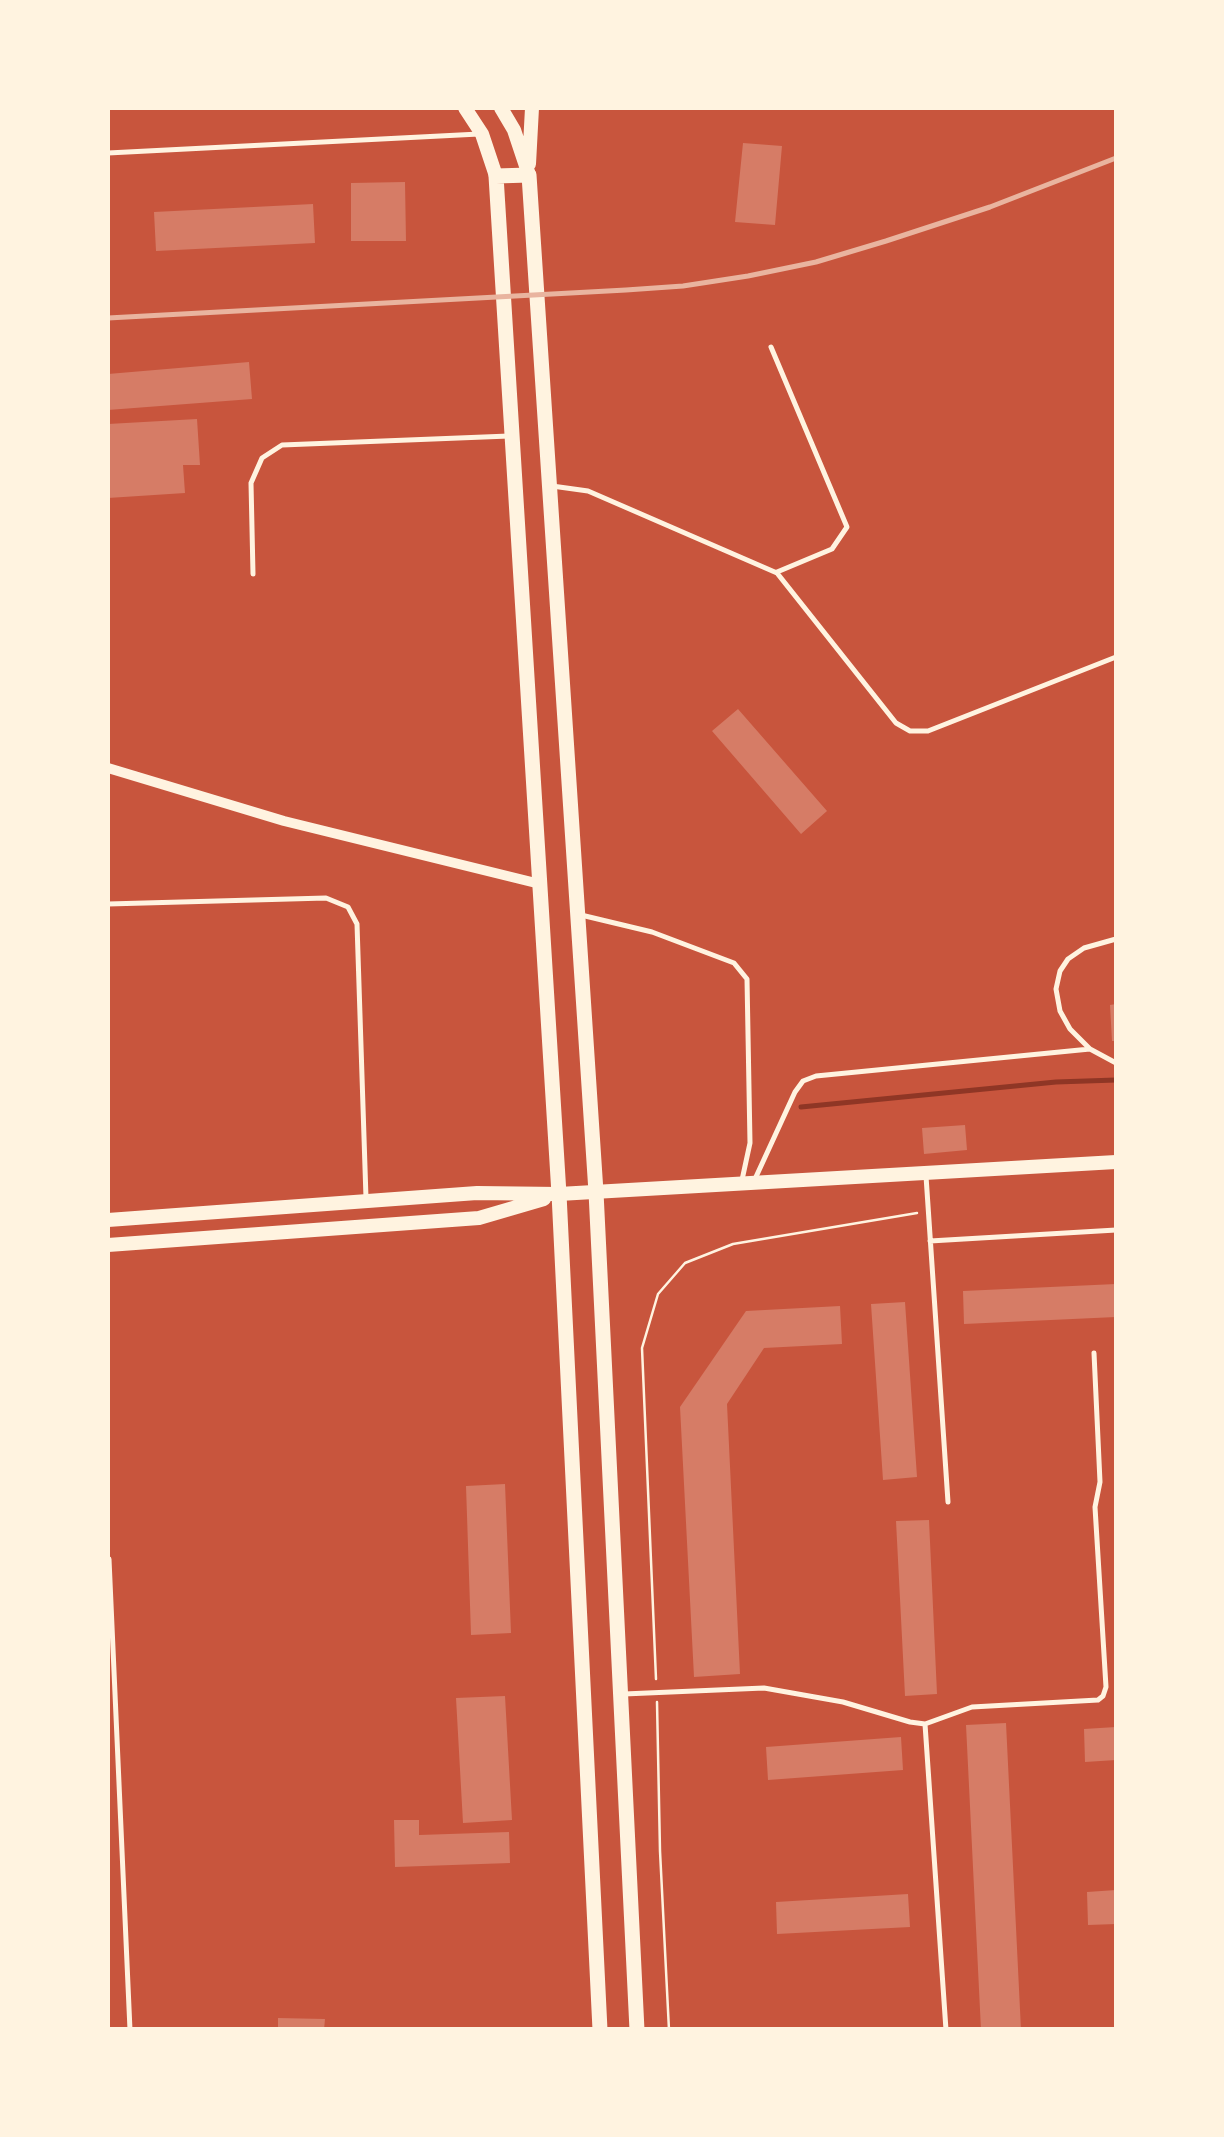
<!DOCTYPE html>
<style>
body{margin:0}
#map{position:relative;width:1224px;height:2137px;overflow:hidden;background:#c8553d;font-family:"Source Serif 4",serif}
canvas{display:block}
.frame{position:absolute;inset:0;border:110px solid #fff3e0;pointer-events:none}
</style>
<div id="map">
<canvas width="1224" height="2137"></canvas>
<div class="frame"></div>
</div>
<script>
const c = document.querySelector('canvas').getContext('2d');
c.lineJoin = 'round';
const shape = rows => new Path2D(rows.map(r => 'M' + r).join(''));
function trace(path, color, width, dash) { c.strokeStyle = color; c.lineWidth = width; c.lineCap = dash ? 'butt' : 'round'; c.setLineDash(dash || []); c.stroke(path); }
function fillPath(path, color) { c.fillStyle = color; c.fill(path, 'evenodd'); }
trace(shape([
 [801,1107,1056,1082,1116,1080]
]), '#8f3625', 5);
fillPath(shape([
 [743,143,782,146,775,225,735,222],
 [405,182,406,241,351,241,351,183],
 [313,204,315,243,156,251,154,212],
 [249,362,252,399,108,410,108,374],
 [197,419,200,465,183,465,185,493,108,498,108,424],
 [738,709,827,811,801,834,712,731],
 [1116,1004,1116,1041,1112,1041,1110,1005],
 [965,1125,967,1150,924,1154,922,1128],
 [1116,1284,1116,1317,964,1324,963,1291],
 [905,1302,917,1477,883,1480,871,1304],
 [840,1306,842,1344,764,1348,727,1404,740,1674,694,1677,680,1407,746,1311],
 [505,1484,511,1633,471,1635,466,1486],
 [929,1520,937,1694,905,1696,896,1521],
 [505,1696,512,1820,463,1823,456,1698],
 [1006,1723,1021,2030,981,2030,966,1725],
 [1116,1727,1116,1760,1085,1762,1084,1729],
 [901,1737,903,1770,768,1780,766,1747],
 [394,1820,419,1820,419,1835,509,1832,510,1863,395,1867],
 [1116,1890,1116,1924,1088,1925,1087,1892],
 [908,1894,910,1927,777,1934,776,1902],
 [278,2018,325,2019,324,2030,278,2030]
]), '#d67c66');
trace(shape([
 [656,1679,642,1348,658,1294,685,1263,733,1244,917,1213],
 [657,1702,660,1851,669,2030]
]), '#fff3e0', 2.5);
trace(shape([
 [108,153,479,134],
 [771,347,847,527,832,549,777,572],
 [552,486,588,491,777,573,896,723,910,731,928,731,1116,657],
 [253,574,251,483,262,458,282,445,509,436],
 [108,904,326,898,348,907,357,924,366,1198],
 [581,915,652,932,734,963,747,979,750,1143,742,1180],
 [1116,939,1084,948,1068,959,1060,971,1056,989,1060,1011,1070,1029,1090,1049,1116,1063],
 [926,1176,948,1502],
 [755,1179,795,1092,803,1081,816,1076,1090,1049],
 [930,1241,1116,1230],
 [109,1559,130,2030],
 [624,1694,764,1688,843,1702,910,1722,925,1724,972,1707,1098,1700,1103,1696,1106,1687,1095,1507,1100,1482,1094,1353],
 [925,1724,946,2030]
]), '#fff3e0', 5);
trace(shape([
 [108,768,284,821,540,884]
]), '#fff3e0', 10);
trace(shape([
 [465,108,482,134,496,176],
 [501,108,514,130,529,175],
 [529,164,532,108],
 [108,1220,477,1193,559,1194,1116,1162],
 [108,1245,479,1218,544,1199]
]), '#fff3e0', 14);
trace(shape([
 [600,2030,559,1194,496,176,529,175,596,1192,637,2030]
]), '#fff3e0', 15);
trace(shape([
 [108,318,626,290,683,286,748,276,816,262,886,241,990,207,1116,158]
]), '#e9b49f', 5);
</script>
